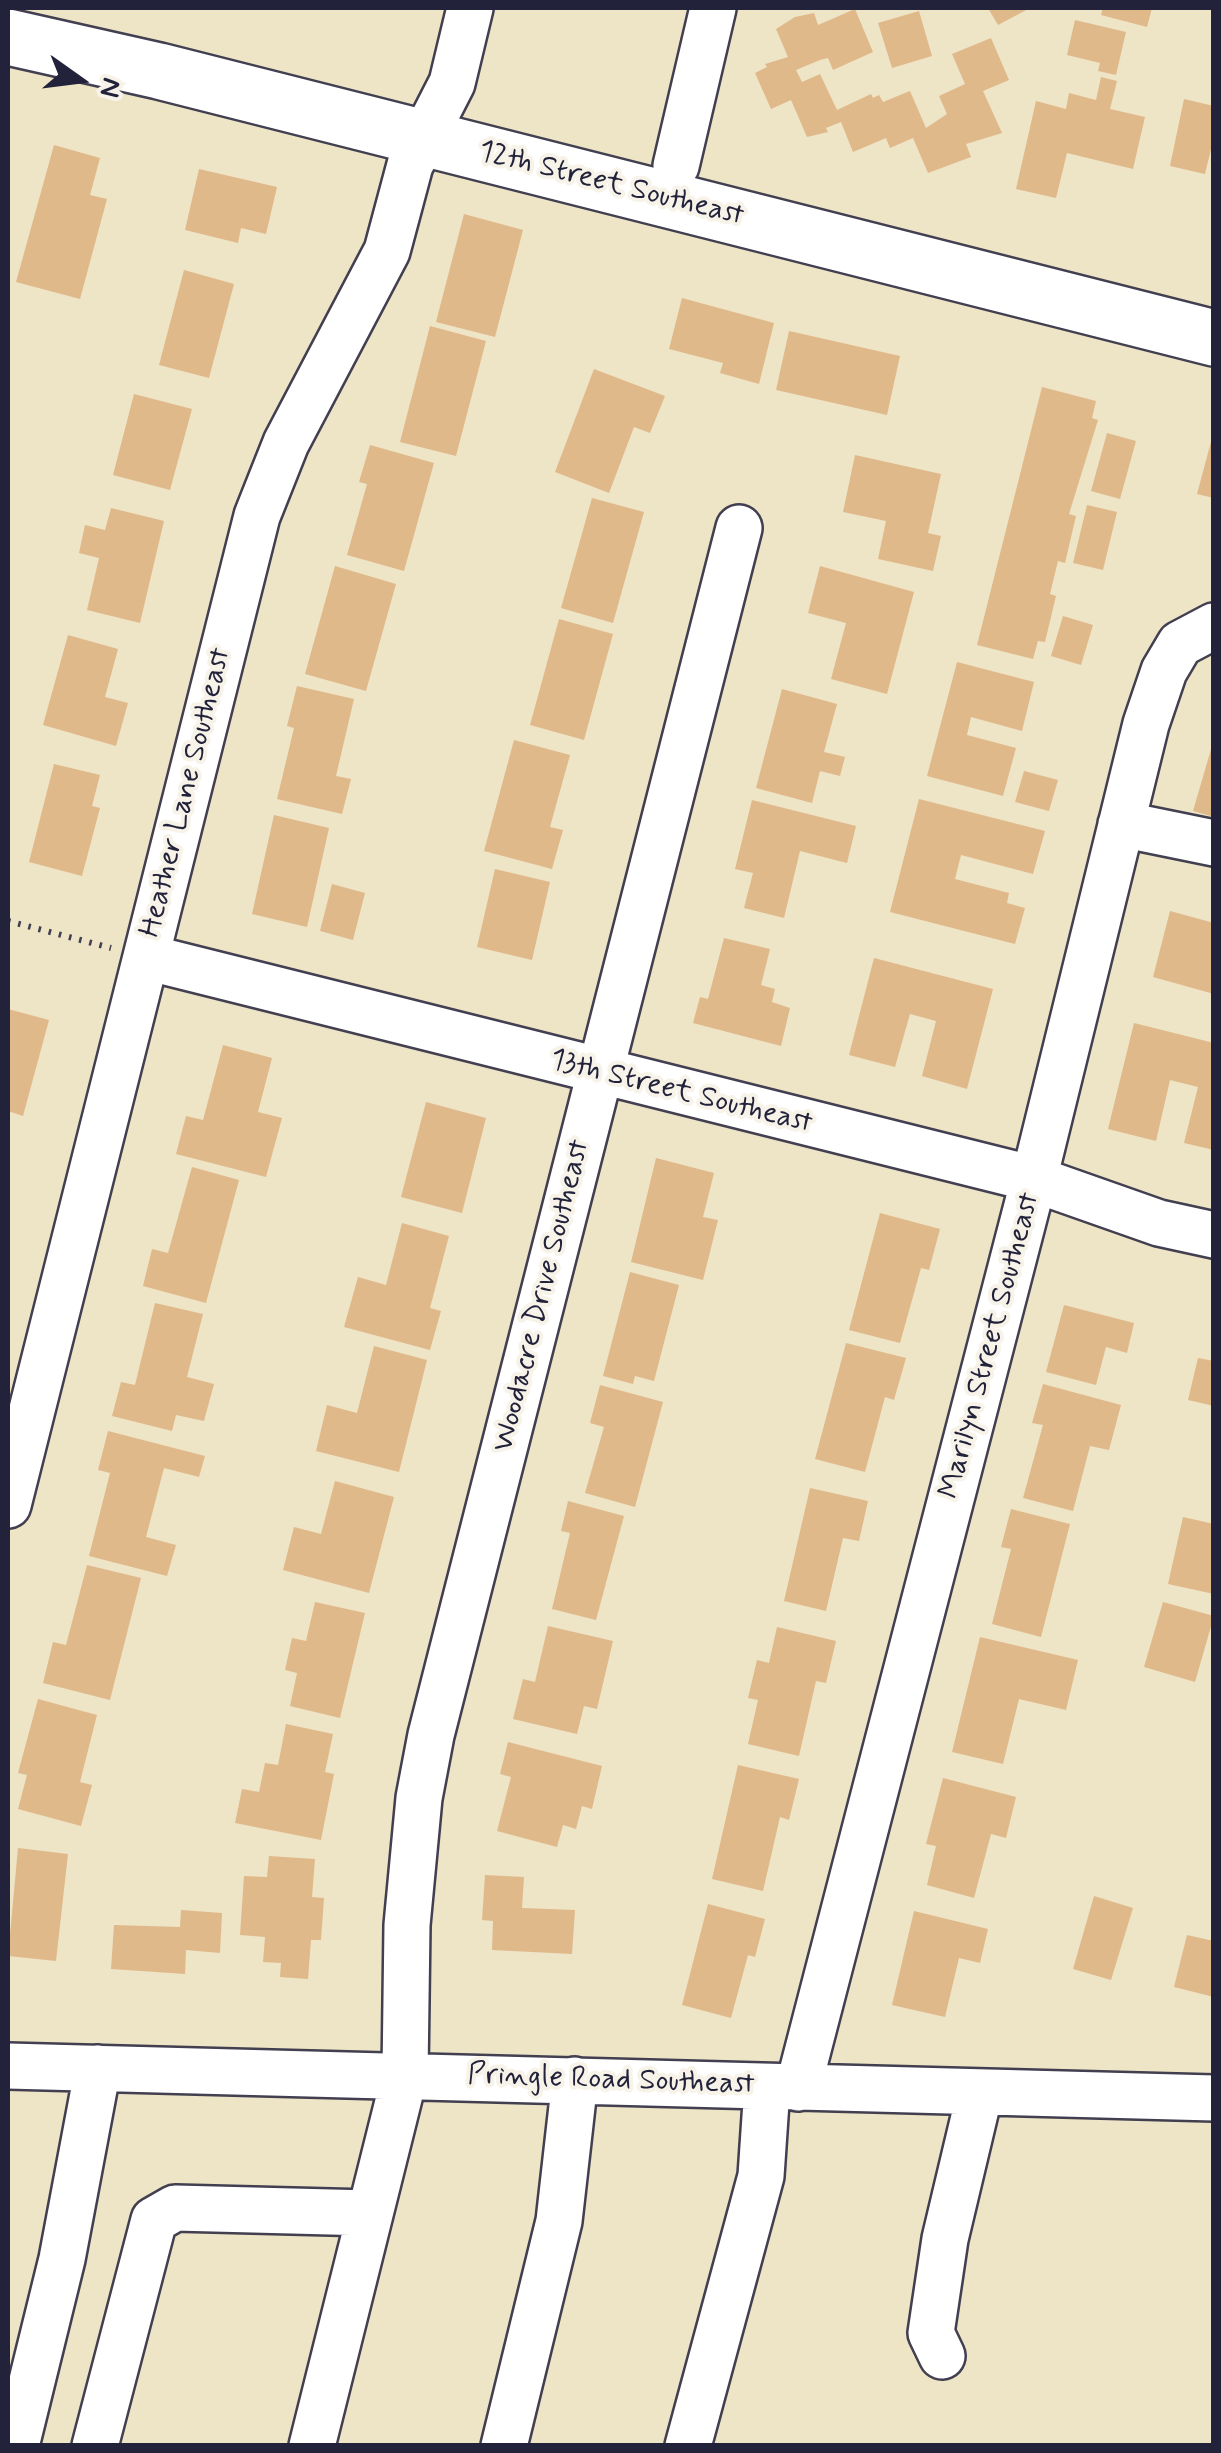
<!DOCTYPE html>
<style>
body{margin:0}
#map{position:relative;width:1221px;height:2453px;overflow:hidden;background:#eee4c6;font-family:Mynerve,sans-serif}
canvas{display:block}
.frame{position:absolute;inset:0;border:10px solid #22223b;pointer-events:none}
.north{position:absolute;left:30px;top:30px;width:100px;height:100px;-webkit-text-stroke:8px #f7f3e8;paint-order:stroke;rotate:104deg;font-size:28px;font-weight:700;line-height:40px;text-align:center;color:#22223b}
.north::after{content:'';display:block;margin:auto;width:35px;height:45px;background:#22223b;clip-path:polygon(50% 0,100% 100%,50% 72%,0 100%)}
</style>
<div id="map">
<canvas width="1221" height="2453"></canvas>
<div class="frame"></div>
<div class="north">N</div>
</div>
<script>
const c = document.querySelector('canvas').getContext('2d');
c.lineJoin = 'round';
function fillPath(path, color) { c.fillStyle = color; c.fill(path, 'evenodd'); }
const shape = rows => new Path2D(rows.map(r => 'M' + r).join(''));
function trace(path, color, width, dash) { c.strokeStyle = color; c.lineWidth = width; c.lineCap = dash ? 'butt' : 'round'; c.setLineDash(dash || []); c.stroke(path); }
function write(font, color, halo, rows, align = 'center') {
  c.font = font + ' Mynerve,sans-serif'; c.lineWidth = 8; c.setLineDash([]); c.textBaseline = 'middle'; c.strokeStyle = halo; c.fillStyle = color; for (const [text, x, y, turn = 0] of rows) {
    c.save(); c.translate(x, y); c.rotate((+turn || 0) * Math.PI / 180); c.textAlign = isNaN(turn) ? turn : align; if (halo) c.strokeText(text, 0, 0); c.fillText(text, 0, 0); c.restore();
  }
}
fillPath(shape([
 [988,8,1030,8,998,25],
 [1103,8,1152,8,1147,27,1101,15],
 [855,9,873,52,833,70,828,58,820,60,796,70,802,82,820,74,837,110,871,94,873,98,879,95,883,102,910,91,926,128,947,114,939,96,965,84,952,54,991,38,1009,80,983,91,1002,133,966,144,971,157,928,173,913,138,890,148,886,138,853,152,841,122,826,128,828,132,807,137,791,100,771,109,755,73,767,67,765,64,788,57,776,29,795,17,814,13,818,25],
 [919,11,932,56,892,68,878,23],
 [1075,20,1126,32,1116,75,1098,71,1100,63,1067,55],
 [1101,77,1117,81,1110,109,1145,117,1133,169,1067,153,1056,198,1016,189,1036,101,1066,109,1069,93,1096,100],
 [1184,99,1214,106,1214,137,1205,174,1170,166],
 [54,145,100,158,90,195,107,199,80,299,16,282],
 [199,169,277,187,266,234,241,228,238,243,185,230],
 [464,214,523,230,495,337,436,322],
 [184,270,234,284,209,378,159,365],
 [682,298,774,323,759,384,720,373,723,363,669,349],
 [430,326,486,341,456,456,400,442],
 [789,331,900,356,887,415,776,390],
 [594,369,665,396,650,433,634,427,609,493,555,472],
 [1042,387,1096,401,1092,418,1098,420,1069,514,1076,516,1065,563,1058,561,1050,594,1056,596,1045,642,1038,641,1033,659,977,645],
 [134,394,192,409,170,490,113,475],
 [1107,433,1136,441,1120,499,1091,491],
 [1212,438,1214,438,1214,498,1197,494],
 [370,445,434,463,404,571,347,555,367,484,359,482],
 [855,455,941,474,928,533,941,536,933,571,878,559,886,521,843,512],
 [592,498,644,512,613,623,561,608],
 [1087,505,1117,512,1103,570,1073,563],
 [111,508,164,521,140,623,87,610,99,558,79,553,85,525,105,530],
 [335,566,396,584,366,691,305,674],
 [820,566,914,592,887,694,831,679,846,623,808,613],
 [1063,616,1093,625,1081,665,1051,656],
 [559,619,613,634,584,740,530,725],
 [68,635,118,649,105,697,128,703,116,746,43,725],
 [957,662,1034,682,1022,731,971,717,967,735,1016,748,1003,796,927,776],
 [297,686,354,699,336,776,351,779,342,814,277,799,294,728,287,726],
 [782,689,837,704,824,752,845,757,840,776,820,771,812,803,756,788],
 [1214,739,1214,817,1193,811],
 [514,740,570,755,550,827,563,830,552,869,484,851],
 [54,764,100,775,92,806,100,808,82,876,29,862],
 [1024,771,1058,780,1049,811,1015,802],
 [919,799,1045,831,1033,874,961,855,955,879,1009,893,1007,903,1025,908,1015,944,890,912],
 [752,800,856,826,847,863,800,851,784,918,744,908,753,873,735,869],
 [274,815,329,828,307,927,252,914],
 [495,869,550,882,532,960,477,947],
 [332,884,365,893,353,940,320,931],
 [1170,911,1214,923,1214,994,1153,977],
 [724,938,770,949,761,985,775,989,772,1002,790,1008,781,1046,693,1023,700,997,708,999],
 [874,958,993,989,967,1089,922,1076,936,1021,910,1014,895,1067,849,1055],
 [8,1009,49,1020,23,1116,8,1111],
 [1134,1023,1214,1043,1214,1150,1184,1143,1198,1087,1170,1080,1156,1141,1108,1129],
 [223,1045,272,1058,258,1112,282,1118,266,1177,176,1154,186,1116,203,1120],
 [426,1102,486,1118,462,1213,401,1197],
 [656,1158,714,1173,703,1217,718,1220,703,1280,631,1262],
 [192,1167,239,1180,206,1303,143,1286,152,1249,168,1253],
 [880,1213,940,1229,929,1270,921,1268,900,1343,849,1330],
 [402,1223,449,1236,430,1308,441,1311,430,1350,344,1327,358,1277,386,1285],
 [630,1272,679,1285,654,1381,635,1376,633,1384,603,1376],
 [155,1303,203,1314,187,1377,214,1384,204,1421,176,1415,172,1431,112,1416,121,1382,135,1385],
 [1064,1305,1134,1323,1127,1353,1106,1347,1096,1385,1046,1372],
 [846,1343,906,1358,894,1400,885,1397,865,1472,815,1459],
 [374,1346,427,1360,399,1472,316,1451,327,1405,357,1413],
 [1198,1358,1214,1361,1214,1406,1188,1400],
 [1043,1384,1121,1405,1109,1450,1090,1446,1073,1511,1023,1498,1043,1425,1032,1423],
 [600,1385,663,1402,635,1507,585,1493,604,1427,590,1423],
 [108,1431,205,1456,199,1477,164,1468,146,1537,176,1545,167,1576,89,1556,110,1473,98,1470],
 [335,1481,394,1497,369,1593,283,1570,294,1527,321,1534],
 [810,1488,868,1501,859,1541,843,1538,826,1611,784,1601],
 [568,1501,624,1516,596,1620,552,1609,570,1533,561,1531],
 [1011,1509,1070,1524,1041,1637,992,1624,1011,1549,1001,1547],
 [1183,1517,1214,1524,1214,1594,1168,1584],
 [87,1565,141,1578,110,1700,43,1683,53,1642,66,1645],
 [315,1602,365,1613,340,1718,290,1706,297,1673,285,1670,292,1638,306,1641],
 [1163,1602,1214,1616,1195,1682,1144,1667],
 [548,1626,613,1641,597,1709,584,1706,577,1734,513,1719,523,1679,535,1682],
 [777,1627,836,1641,826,1683,816,1681,799,1756,748,1744,758,1700,748,1698,757,1660,769,1663],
 [980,1637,1078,1660,1066,1710,1019,1699,1003,1764,952,1752],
 [38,1699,97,1715,80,1782,92,1785,81,1826,18,1809,27,1775,18,1773],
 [286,1724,333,1734,325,1772,334,1774,321,1840,235,1823,242,1789,259,1792,265,1763,278,1765],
 [508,1742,602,1766,592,1809,582,1806,576,1829,563,1825,557,1847,497,1831,511,1777,500,1774],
 [738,1765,799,1779,789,1820,780,1817,763,1891,712,1879],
 [943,1778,1016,1797,1006,1838,991,1834,974,1898,927,1885,936,1846,926,1844],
 [18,1848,68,1854,56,1961,8,1956],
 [269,1856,315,1859,312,1897,324,1898,321,1940,311,1940,308,1979,280,1977,281,1963,263,1962,265,1937,240,1935,244,1876,267,1877],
 [485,1875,524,1877,522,1908,575,1910,572,1954,492,1950,493,1921,482,1920],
 [1094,1896,1133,1908,1111,1980,1073,1969],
 [708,1904,765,1919,755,1957,748,1955,731,2018,682,2005],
 [181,1910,222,1913,220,1953,186,1950,185,1974,111,1969,114,1925,180,1927],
 [914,1911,988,1929,980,1963,959,1958,945,2017,892,2005],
 [1187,1935,1214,1941,1214,1997,1174,1987]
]), '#e0b98b');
const minor = shape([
 [676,166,713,8],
 [1121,824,1214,843],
 [146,957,1034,1179,1159,1223,1214,1235],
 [8,1505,257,516,286,443,387,251,410,165,452,83,470,8],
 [8,2066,1214,2098],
 [798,2088,1034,1179,1146,724,1164,671,1180,644,1214,626],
 [942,2356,931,2333,945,2239,980,2092],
 [16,2446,62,2259,98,2068],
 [95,2446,154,2220,175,2208,370,2213],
 [312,2446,405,2074,407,1925,419,1798,431,1735,739,528],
 [504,2446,559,2221,575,2080],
 [688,2446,761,2176,767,2087]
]);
const major = shape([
 [8,37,159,71,1214,338]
]);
trace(minor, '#413f50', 50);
trace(major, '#413f50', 60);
trace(shape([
 [8,921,111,948]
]), '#413f50', 6, [2.5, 8]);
trace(minor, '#fff', 45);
trace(major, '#fff', 55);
write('30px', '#22223b', '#f7f3e8', [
 ["12th Street Southeast",611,185,14],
 ["Heather Lane Southeast",187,793,-76],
 ["13th Street Southeast",681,1093,14],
 ["Woodacre Drive Southeast",543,1296,-76],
 ["Marilyn Street Southeast",991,1346,-75],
 ["Pringle Road Southeast",611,2081,2]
]);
</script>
